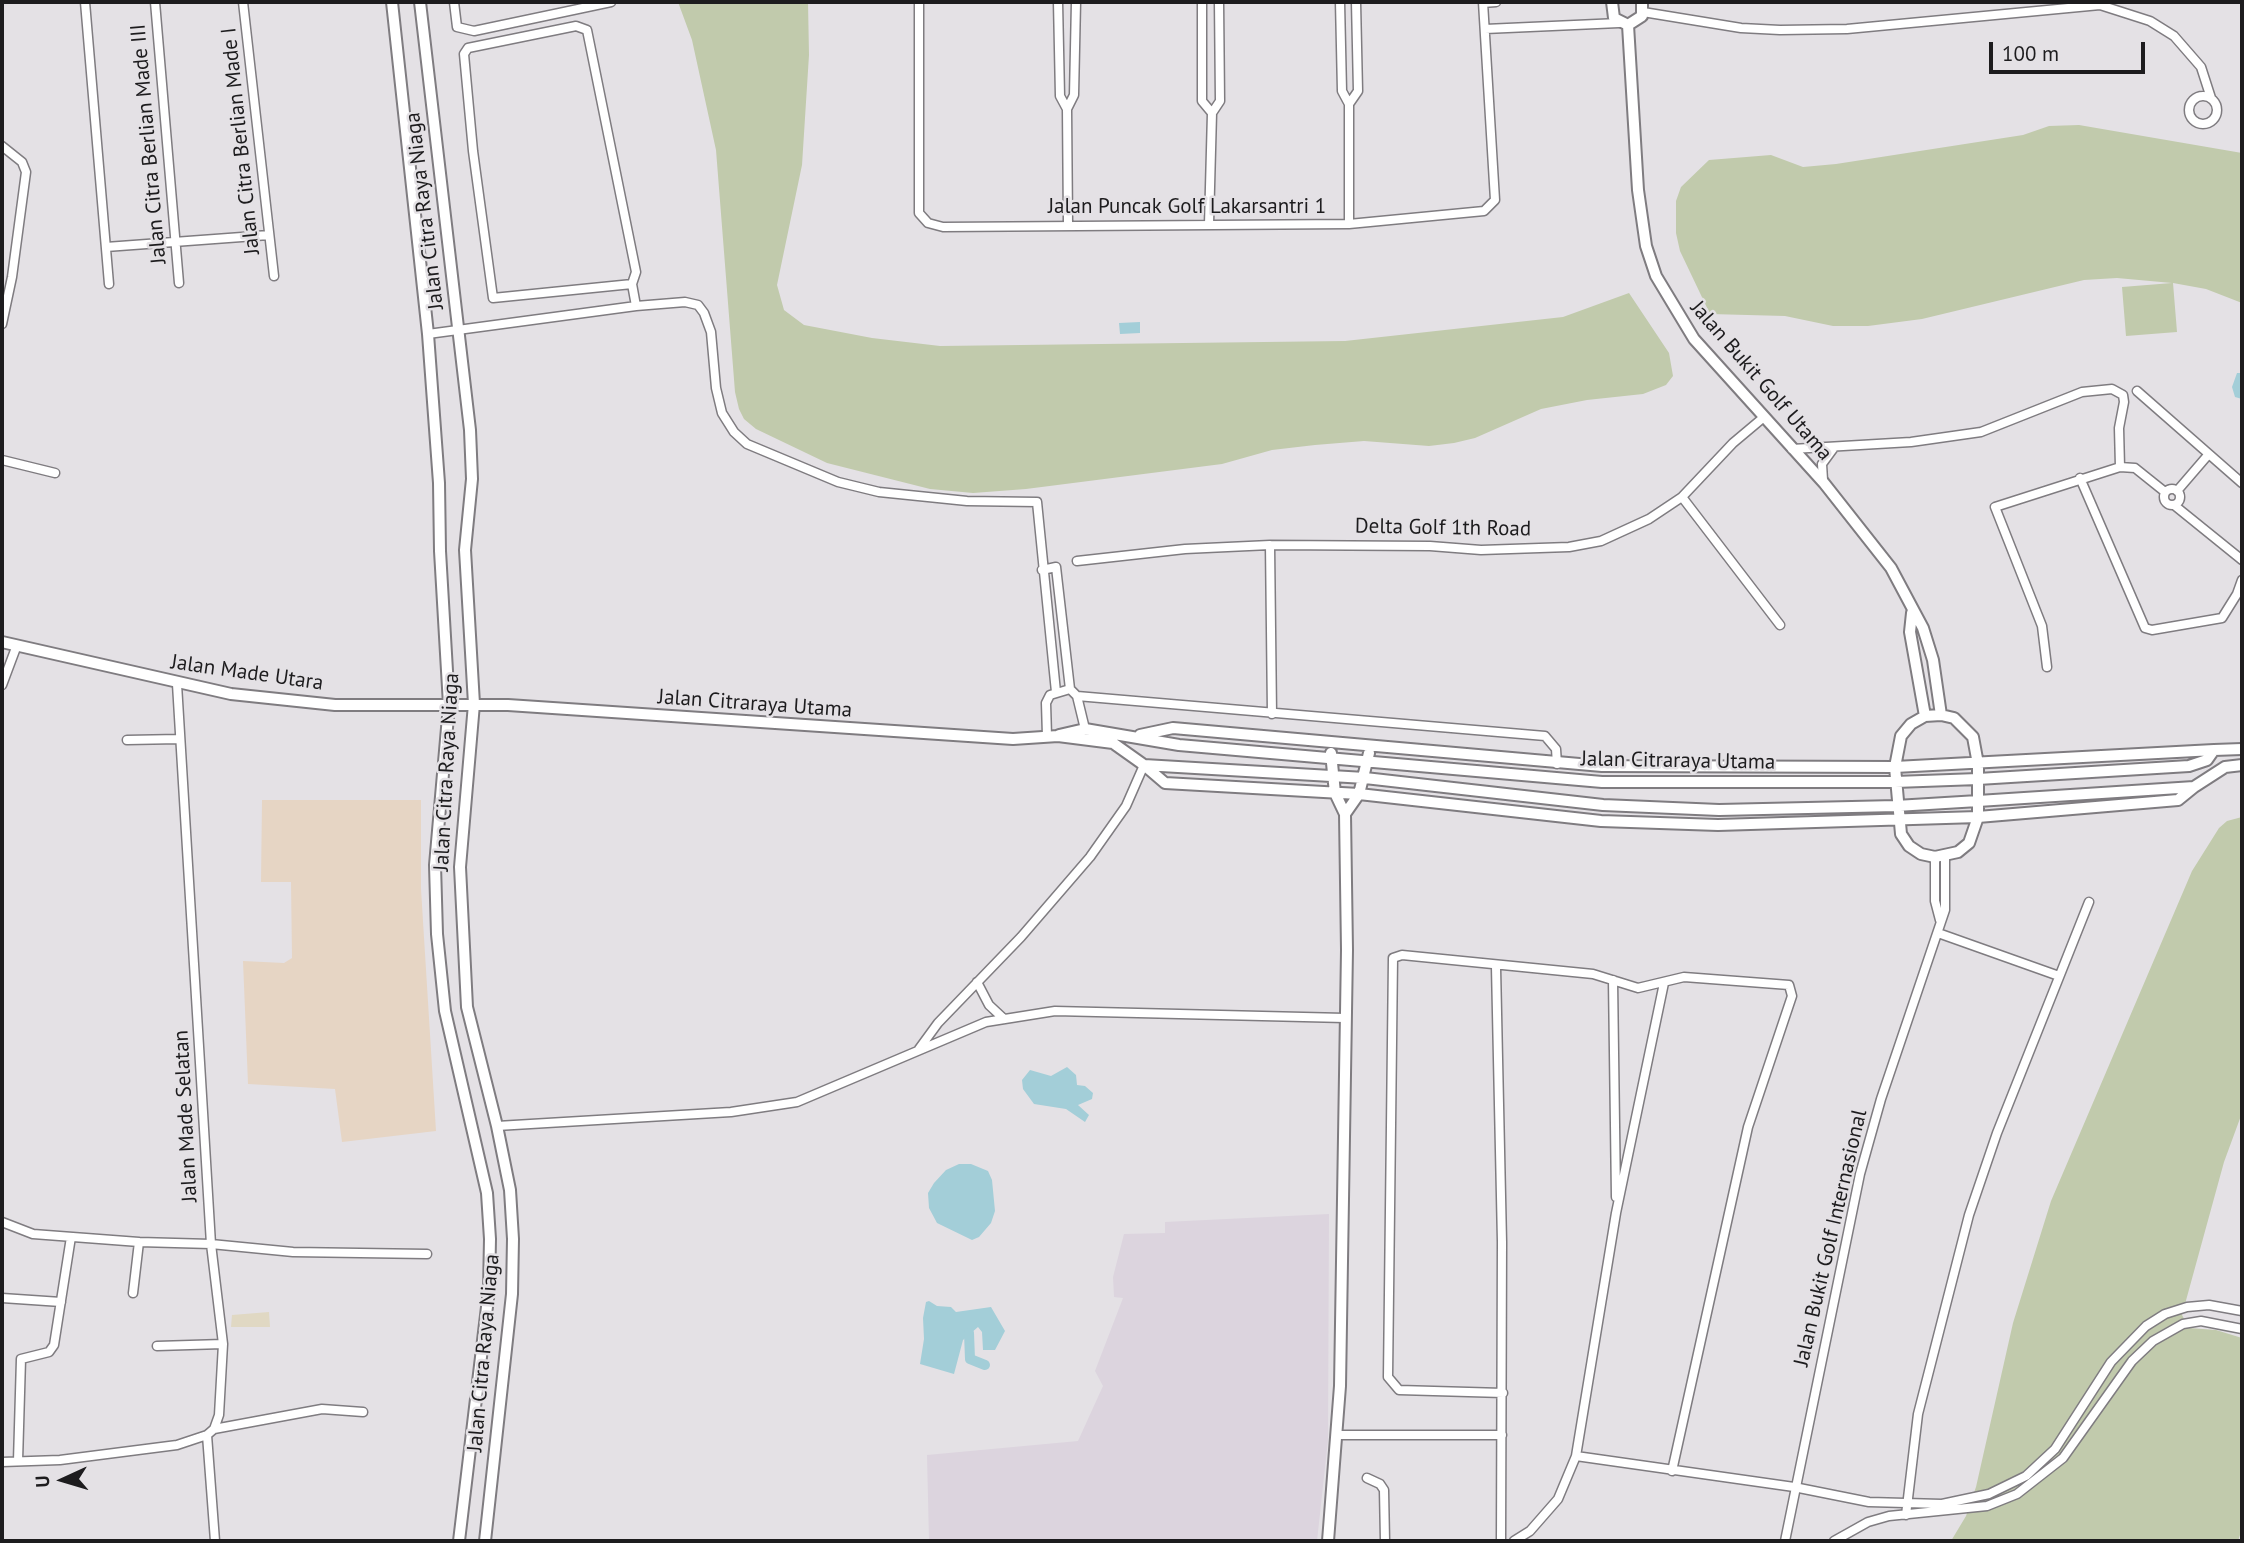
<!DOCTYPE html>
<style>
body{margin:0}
#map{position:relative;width:2244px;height:1543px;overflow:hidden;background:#e4e1e5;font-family:"PT Sans",sans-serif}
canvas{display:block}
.frame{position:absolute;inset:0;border:4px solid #1d1c1e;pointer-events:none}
.north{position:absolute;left:28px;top:1445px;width:70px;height:70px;-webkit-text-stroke:5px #e4e1e5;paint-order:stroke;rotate:266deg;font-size:19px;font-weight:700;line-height:28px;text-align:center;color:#1d1c1e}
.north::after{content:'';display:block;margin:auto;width:24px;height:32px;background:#1d1c1e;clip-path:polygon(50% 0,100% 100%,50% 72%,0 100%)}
.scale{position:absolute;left:1989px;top:42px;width:156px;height:32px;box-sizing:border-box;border:4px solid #1d1c1e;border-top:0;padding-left:9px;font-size:21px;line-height:24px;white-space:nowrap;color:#1d1c1e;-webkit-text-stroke:5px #e4e1e5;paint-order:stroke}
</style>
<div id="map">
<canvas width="2244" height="1543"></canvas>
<div class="frame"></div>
<div class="north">U</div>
<div class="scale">100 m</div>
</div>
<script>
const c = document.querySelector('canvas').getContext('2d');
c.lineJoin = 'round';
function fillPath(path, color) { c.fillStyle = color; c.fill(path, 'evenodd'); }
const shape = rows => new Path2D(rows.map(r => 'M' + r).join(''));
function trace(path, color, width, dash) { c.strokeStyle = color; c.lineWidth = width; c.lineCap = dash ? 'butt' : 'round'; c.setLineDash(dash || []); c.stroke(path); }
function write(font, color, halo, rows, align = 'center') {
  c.font = font + ' "PT Sans",sans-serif'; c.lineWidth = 5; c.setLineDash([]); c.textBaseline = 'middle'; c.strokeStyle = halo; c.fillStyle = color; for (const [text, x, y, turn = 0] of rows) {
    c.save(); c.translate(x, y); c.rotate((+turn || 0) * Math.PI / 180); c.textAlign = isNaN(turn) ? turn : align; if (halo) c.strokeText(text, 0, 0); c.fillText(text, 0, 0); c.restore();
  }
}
fillPath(shape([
 [269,1312,270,1327,231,1327,232,1315]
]), '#e0d8c3');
fillPath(shape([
 [1329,1214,1328,1440,1317,1541,929,1541,927,1455,1078,1441,1103,1386,1095,1371,1123,1298,1114,1297,1113,1277,1124,1234,1165,1233,1165,1222]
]), '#dcd4de');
fillPath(shape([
 [262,800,421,800,421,889,436,1131,342,1142,335,1089,248,1084,243,961,284,963,292,958,291,882,261,882]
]), '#e6d5c4');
fillPath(shape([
 [678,2,808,2,809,55,802,165,777,285,784,310,804,325,872,338,940,346,1345,341,1563,317,1629,293,1669,353,1673,376,1666,385,1643,394,1587,400,1541,409,1475,438,1454,443,1429,446,1364,441,1315,445,1272,450,1222,464,1026,489,973,493,930,489,827,463,756,429,744,419,739,409,735,392,716,150,692,40],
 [2079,125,2242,153,2242,303,2206,289,2173,283,2177,332,2126,336,2122,287,2172,283,2117,278,2084,280,1922,319,1868,326,1833,326,1785,316,1710,314,1680,251,1676,233,1676,201,1681,187,1709,160,1771,155,1803,167,1836,164,2023,135,2049,126],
 [2242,817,2242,1113,2224,1162,2182,1315,2189,1328,2216,1330,2242,1338,2242,1529,2238,1541,1951,1541,1966,1516,1976,1487,2013,1323,2051,1201,2192,871,2219,828,2227,821]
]), '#c1caac');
fillPath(shape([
 [1140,322,1140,333,1120,334,1119,323],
 [2237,373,2242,373,2242,399,2235,397,2232,387],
 [1067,1067,1076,1075,1077,1085,1085,1086,1093,1093,1092,1099,1078,1105,1089,1115,1085,1122,1066,1109,1034,1104,1023,1089,1022,1080,1030,1070,1051,1076],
 [959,1164,971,1164,988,1171,992,1180,995,1211,991,1223,979,1237,972,1240,937,1223,929,1208,928,1193,934,1183,946,1170],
 [929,1301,937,1306,951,1307,956,1312,991,1307,1005,1331,995,1350,983,1350,982,1332,978,1327,963,1340,954,1374,920,1364,924,1339,923,1318,926,1302]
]), '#a3ced8');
trace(shape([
 [969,1333,970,1359,985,1365]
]), '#a3ced8', 10);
const minor = shape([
 [85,2,109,284],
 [155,2,179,283],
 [243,2,274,276],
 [454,2,457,27,474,31,611,2],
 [919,2,919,213,928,223,943,227,1349,224,1484,211,1495,200,1483,2],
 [1058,2,1060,96,1067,109,1068,224],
 [1202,2,1202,101,1212,113],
 [1340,2,1342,91,1349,104,1349,224],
 [1483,3,1496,2],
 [1643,12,1741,28,1780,30,1847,29,2100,5,2150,21,2174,36,2201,67,2211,98],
 [1485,29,1619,23],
 '2189 110a14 14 0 1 1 28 0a14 14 0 1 1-28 0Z',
 [1349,104,1358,91,1356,2],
 [1067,109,1074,95,1076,2],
 [2,146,22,162,26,172,12,277,2,324],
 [1209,224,1212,113,1220,101,1219,2],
 [106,247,269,235],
 [632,284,493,298,473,151,464,54,468,48,576,26,587,30,636,272,632,284,636,306],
 [428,334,636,306,685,302,698,305,704,313,711,332,716,388,722,413,734,432,747,444,838,482,879,492,967,501,1037,502,1056,692],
 [2137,391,2242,483],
 [1792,449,1911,442,1981,432,2082,392,2112,389,2123,395,2124,402,2119,428,2120,467],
 [2,460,55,473],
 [2080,478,2145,628,2152,630,2222,618,2237,594,2242,580],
 [1823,480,1822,464,1833,449],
 '2164 497a8 8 0 1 1 16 0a8 8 0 1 1-16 0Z',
 [2177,491,2208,455],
 [1682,497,1780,625],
 [2174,505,2242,560],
 [1270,545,1272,714],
 [1077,561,1185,549,1270,545,1430,546,1481,550,1569,547,1601,541,1649,519,1682,497,1733,443,1764,417],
 [1042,570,1056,567,1070,689,1077,696,1085,729],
 [2047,667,2042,626,1995,507,2120,467,2135,468,2165,492],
 [177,684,211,1244,223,1344,219,1415,214,1429,207,1435,215,1541],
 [2,685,17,645],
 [1077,696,1545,736,1556,749,1557,764],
 [1047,736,1046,703,1050,695,1070,689],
 [127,740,179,739],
 [1935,857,1935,901,1940,920],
 [1938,933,2059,976],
 [1496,967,1502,1242,1501,1541],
 [1613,980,1616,1197],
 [977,982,989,1005,1004,1019],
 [919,1049,938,1023,1021,937,1090,857,1126,806,1144,765],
 [497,1126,731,1112,797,1102,986,1022,1055,1011,1345,1018],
 [2,1222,33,1234,139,1242,211,1244,293,1252,427,1254],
 [133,1293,139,1242],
 [2,1298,61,1302],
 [157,1346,223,1344],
 [1503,1393,1399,1390,1388,1377,1393,958,1402,955,1593,974,1638,988,1684,977,1789,985,1792,996,1748,1127,1672,1471],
 [214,1429,322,1409,363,1412],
 [1338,1435,1502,1435],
 [1576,1456,1616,1213,1664,983],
 [18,1461,21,1359,49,1352,54,1345,71,1237],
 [2,1462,60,1460,177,1445,207,1435],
 [1367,1478,1380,1484,1384,1490,1385,1541],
 [1906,1515,1918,1414,1969,1215,1997,1133,2089,902],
 [1514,1541,1530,1531,1558,1499,1576,1456,1794,1487,1869,1502,1942,1504,1989,1494,2026,1476,2055,1449,2111,1362,2146,1326,2165,1314,2187,1307,2209,1305,2242,1311],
 [1785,1541,1860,1174,1881,1099,1945,910,1945,857],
 [1834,1541,1868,1522,1889,1516,1987,1506,2017,1494,2063,1458,2132,1361,2153,1341,2183,1324,2201,1321,2242,1329]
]);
const tertiary = shape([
 [392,2,428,334,439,483,440,551,449,705,435,865,437,934,445,1011,487,1193,490,1239,489,1290,459,1541],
 [420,2,470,430,472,479,465,550,474,704,460,867,467,1007,497,1126,510,1190,513,1239,512,1294,485,1541],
 [1612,2,1614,18,1628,25,1642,16,1642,2],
 [1628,25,1638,190,1646,246,1656,276,1694,339,1824,483,1891,568,1923,628,1933,660,1941,715],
 [1912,613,1910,632,1925,716],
 [2,642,231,694,335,705,508,705,1013,739,1058,736,1113,743,1144,765,1365,778,1603,805,1719,810,1896,806,1978,801,2194,787,2225,767,2242,765],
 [1941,715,1954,718,1973,737,1978,764,1978,817,1969,843,1958,852,1935,857,1921,854,1909,846,1901,834,1895,767,1901,736,1911,724,1925,716,1941,715],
 [1059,735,1085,729,1179,745,1602,782,1895,782,1978,779,2189,766,2207,760,2214,750,2242,749],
 [1140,735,1173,728,1602,766,1895,767,2214,750],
 [1144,765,1165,783,1359,794,1601,821,1718,825,1978,817,2178,800,2194,787],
 [1345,814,1359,794,1369,753],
 [1328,1541,1340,1386,1347,950,1345,814,1335,793,1331,753]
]);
trace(minor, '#7f7c80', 11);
trace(tertiary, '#7f7c80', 14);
trace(minor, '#fff', 8);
trace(tertiary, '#fff', 10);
write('21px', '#1d1c1e', '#e4e1e5', [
 ["Jalan Citra Berlian Made I",241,141,-96],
 ["Jalan Citra Berlian Made III",149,144,-95],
 ["Jalan Puncak Golf Lakarsantri 1",1187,207],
 ["Jalan Citra Raya Niaga",425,211,-97],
 ["Jalan Bukit Golf Utama",1761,381,49],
 ["Delta Golf 1th Road",1443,528,1],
 ["Jalan Made Utara",247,673,8],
 ["Jalan Citraraya Utama",755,704,4],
 ["Jalan Citraraya Utama",1678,761,1],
 ["Jalan Citra Raya Niaga",447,772,-87],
 ["Jalan Made Selatan",186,1116,-93],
 ["Jalan Bukit Golf Internasional",1831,1238,-77],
 ["Jalan Citra Raya Niaga",484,1353,-85]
]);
</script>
